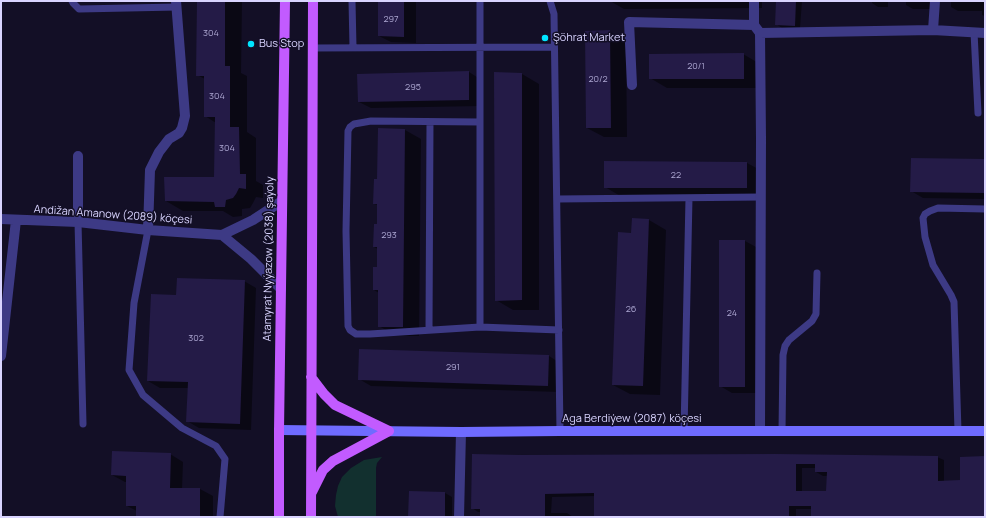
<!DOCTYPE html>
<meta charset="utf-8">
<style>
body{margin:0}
#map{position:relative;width:986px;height:518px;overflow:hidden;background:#130f26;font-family:Manrope,sans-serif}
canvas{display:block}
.frame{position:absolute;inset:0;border:2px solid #d9d4ff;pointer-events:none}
</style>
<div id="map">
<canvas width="986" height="518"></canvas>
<div class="frame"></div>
</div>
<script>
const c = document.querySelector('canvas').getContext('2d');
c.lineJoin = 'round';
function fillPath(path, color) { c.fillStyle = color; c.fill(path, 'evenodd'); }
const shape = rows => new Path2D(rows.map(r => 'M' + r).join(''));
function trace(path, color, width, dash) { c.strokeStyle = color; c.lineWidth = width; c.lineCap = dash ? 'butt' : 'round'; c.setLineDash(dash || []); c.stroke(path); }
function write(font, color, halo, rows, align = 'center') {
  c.font = font + ' Manrope,sans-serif'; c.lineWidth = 3; c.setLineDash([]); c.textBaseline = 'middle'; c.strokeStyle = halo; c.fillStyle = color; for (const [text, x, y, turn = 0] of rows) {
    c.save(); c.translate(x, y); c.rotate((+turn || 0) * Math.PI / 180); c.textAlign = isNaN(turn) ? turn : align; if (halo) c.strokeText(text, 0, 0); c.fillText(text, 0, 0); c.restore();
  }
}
fillPath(shape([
 [382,457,377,463,376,468,376,517,338,517,335,506,336,495,338,486,342,477,351,468,364,460]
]), '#12302f');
fillPath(shape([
 [198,1,242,1,241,73,247,76,247,132,256,138,256,181,263,185,263,198,256,197,253,203,250,208,242,209,242,216,233,217,223,211,183,211,166,201,215,178,216,123,205,116,205,79,197,75],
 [379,1,416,1,416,43,391,42,379,36],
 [610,1,762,1,762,8,624,9],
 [781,1,802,1,800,28,782,28,776,24],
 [872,1,888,1,888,7,878,7,872,3],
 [906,1,937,1,935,9,913,9,906,5],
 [951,1,985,1,985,16,982,15,982,11,958,11,951,7],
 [609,31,626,41,627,137,604,137,587,128],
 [743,54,760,64,760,88,667,88,650,78],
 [469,72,480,79,481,106,371,108,359,102],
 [495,73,522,74,539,84,539,310,513,310,496,300],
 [405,130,421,139,419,336,396,336,379,326,379,293,374,290,378,268,378,249,374,247,378,225,378,205,374,204,378,180],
 [985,160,985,199,923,198,911,191],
 [747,163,764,172,763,197,622,197,605,187],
 [633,219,649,220,666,230,660,395,630,394,613,385,632,234],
 [745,241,756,247,757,393,732,393,720,386],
 [244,281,256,288,251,430,199,428,187,421,188,388,160,388,148,381,177,296],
 [549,356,560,363,559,392,371,386,359,379],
 [170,454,183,462,182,489,200,489,213,496,213,517,137,517,137,511,127,506,127,482,125,482,112,475],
 [473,455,937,457,944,460,944,482,961,481,985,457,985,517,812,517,812,509,796,509,796,517,595,517,595,496,552,497,551,513,567,513,573,517,481,517,481,512,478,512,472,508],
 [802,468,816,468,816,472,823,476,828,476,827,492,802,492],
 [410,492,445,493,452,497,452,517,409,517]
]), '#0007');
fillPath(shape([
 [197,1,225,1,225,66,230,66,230,127,239,127,240,174,246,174,246,189,239,188,236,194,233,198,226,200,225,207,215,207,214,202,165,201,164,177,214,177,215,117,204,117,204,76,196,76],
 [378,1,404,1,404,37,378,36],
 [776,1,796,1,795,26,775,25],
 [610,30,611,128,586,128,585,31],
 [744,53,744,79,649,79,649,54],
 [469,71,469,100,358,102,357,74],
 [494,72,522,73,522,300,495,301],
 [378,128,405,129,403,327,378,327,378,290,373,290,373,267,377,267,377,247,373,247,374,224,377,224,377,204,373,204,374,179,377,179],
 [911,158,985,159,985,193,910,192],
 [604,161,747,162,747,188,604,188],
 [632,218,649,219,643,386,612,385,618,232,631,233],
 [719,240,745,240,745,387,719,387],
 [177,278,245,280,240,424,186,422,188,382,147,381,151,294,176,295],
 [359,349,549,355,548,386,358,380],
 [112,451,171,453,170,488,200,488,200,517,136,517,136,506,126,506,126,476,111,475],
 [472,454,520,455,775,454,938,456,938,481,960,480,960,457,985,456,985,517,811,517,811,506,789,506,789,517,594,517,594,493,545,494,545,517,480,517,480,509,471,509],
 [796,464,815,464,815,472,827,472,826,491,796,491],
 [409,491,445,492,445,517,408,517]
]), '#241b47');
trace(shape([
 [72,1,73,3,79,9,177,7],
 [352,1,353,47],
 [550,1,554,14,560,431],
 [974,32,978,113],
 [313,48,554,47],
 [480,122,371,121,354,124,350,127,348,131,346,231,348,326,350,330,356,334,370,334,480,327,559,330],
 [557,199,761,197],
 [78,222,83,424],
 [148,230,134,303,129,370,143,395,182,428,216,446,225,459,220,517],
 [480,327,480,1],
 [429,330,430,122],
 [684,431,689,198],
 [782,431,783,355,785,346,789,340,812,321,816,314,817,273],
 [958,431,954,302,951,295,933,265,925,237,923,218,925,214,930,211,938,208,985,209]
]), '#3d3a85', 7);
trace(shape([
 [754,1,754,25,760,33,761,139,760,431],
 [933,30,935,1],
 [760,33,933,30,985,33],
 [632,85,629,22,754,25],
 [1,219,78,222,148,230,222,235,253,220,282,201],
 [78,222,78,156],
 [148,230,150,170,159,152,169,139,179,133,182,128,185,116,176,1],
 [222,235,251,259,281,289],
 [1,356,16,220],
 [459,517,461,432]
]), '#3d3a85', 10);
trace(shape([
 [279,430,461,432,560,431,985,431]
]), '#6f6bff', 10);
trace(shape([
 [311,377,324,394,335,405,389,431],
 [312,492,323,470,333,461,389,431],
 [279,517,279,430,285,1],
 [311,517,313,1]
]), '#c25bff', 10);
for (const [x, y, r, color] of [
 [545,38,4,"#00e5ff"],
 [251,44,4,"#00e5ff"]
]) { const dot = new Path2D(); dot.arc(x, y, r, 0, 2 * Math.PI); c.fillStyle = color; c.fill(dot); trace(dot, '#130f26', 1.5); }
write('9px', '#aca6d1', null, [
 ["297",391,19],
 ["304",211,33],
 ["20/1",696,66],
 ["20/2",598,79],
 ["295",413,87],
 ["304",217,96],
 ["304",227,148],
 ["22",676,175],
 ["293",389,235],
 ["26",631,309],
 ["24",732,313],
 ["302",196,338],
 ["291",453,367]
]);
write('11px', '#d9d4ff', '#130f26', [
 ["Şöhrat Market",553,38],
 ["Bus Stop",259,44]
], 'left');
write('11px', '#d9d4ff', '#130f26', [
 ["Andižan Amanow (2089) köçesi",113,215,4],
 ["Atamyrat Nyýazow (2038) şaýoly",269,259,-89],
 ["Aga Berdiýew (2087) köçesi",632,419]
]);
</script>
